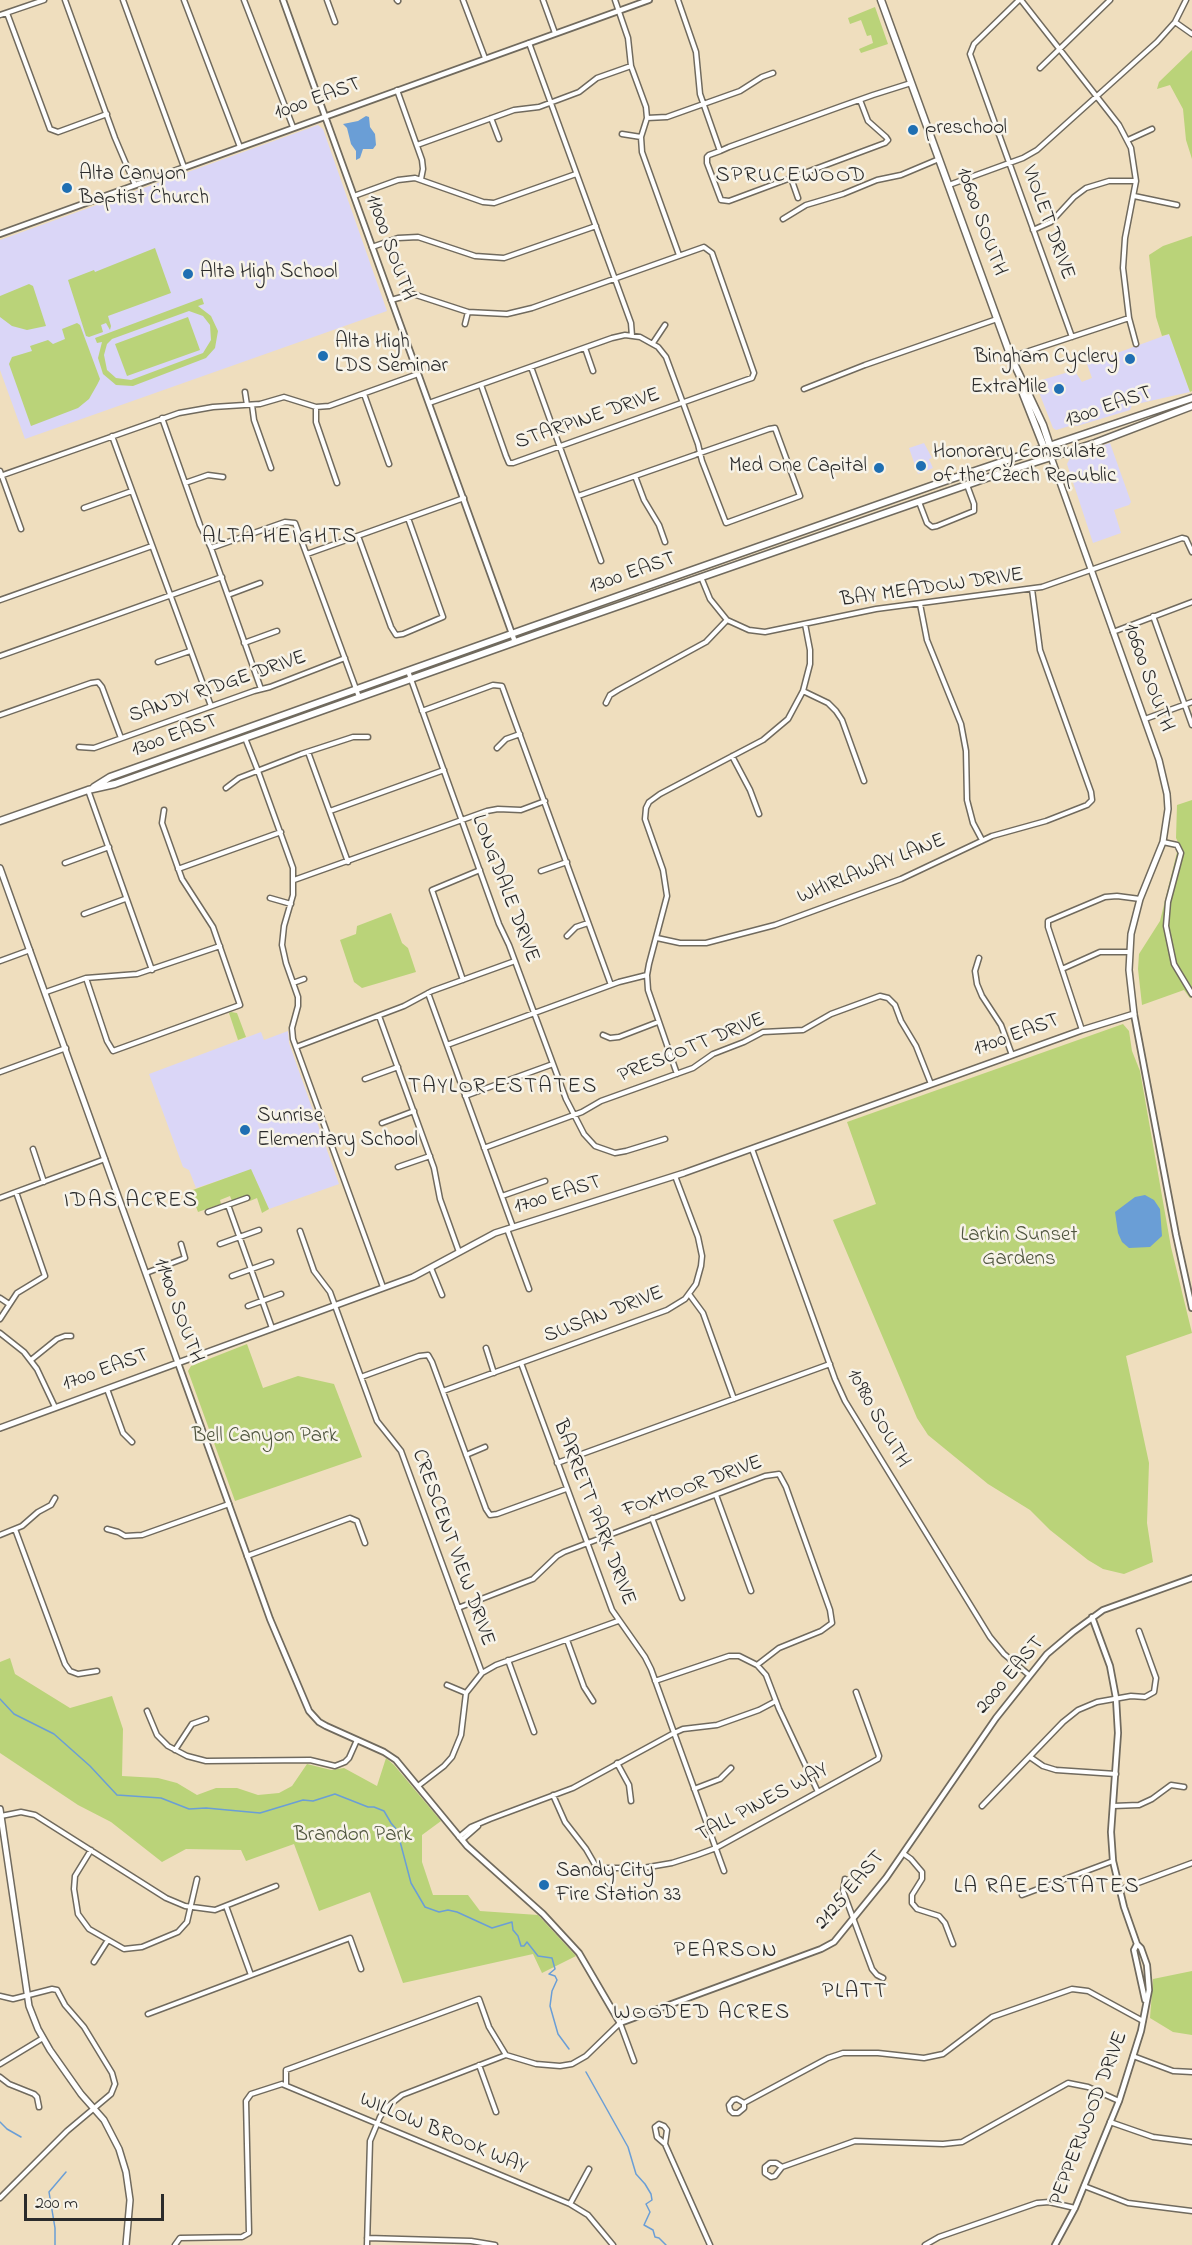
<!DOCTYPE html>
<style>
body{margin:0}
#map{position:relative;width:1192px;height:2245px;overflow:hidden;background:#efdebe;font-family:"Indie Flower",sans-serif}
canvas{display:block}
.scale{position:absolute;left:24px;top:2194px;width:140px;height:27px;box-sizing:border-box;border:3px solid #2b2b2b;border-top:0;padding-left:8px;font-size:18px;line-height:21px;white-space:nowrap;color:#2b2b2b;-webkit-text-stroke:4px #f7f3e8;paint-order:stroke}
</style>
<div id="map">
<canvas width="1192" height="2245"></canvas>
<div class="scale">200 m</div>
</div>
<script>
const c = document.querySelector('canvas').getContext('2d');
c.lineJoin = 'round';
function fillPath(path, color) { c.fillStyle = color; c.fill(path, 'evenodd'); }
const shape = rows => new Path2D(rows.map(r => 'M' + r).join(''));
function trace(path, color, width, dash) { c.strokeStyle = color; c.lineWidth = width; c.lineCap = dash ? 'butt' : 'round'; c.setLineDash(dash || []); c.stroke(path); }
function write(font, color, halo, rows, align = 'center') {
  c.font = font + ' "Indie Flower",sans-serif'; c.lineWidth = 5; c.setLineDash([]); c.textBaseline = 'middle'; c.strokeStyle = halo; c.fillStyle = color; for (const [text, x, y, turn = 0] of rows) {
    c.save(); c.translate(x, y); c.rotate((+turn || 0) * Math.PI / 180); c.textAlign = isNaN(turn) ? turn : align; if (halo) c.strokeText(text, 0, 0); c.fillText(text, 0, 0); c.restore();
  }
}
fillPath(shape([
 [318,125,323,129,387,311,25,439,0,370,0,240],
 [1169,334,1190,392,1132,405,1130,410,1077,426,1073,425,1056,430,1053,428,1035,382,1072,371,1076,373,1082,382,1084,381,1092,378,1087,364],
 [924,443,932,458,929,459,933,468,918,474,909,448],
 [1110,443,1131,502,1129,505,1114,510,1121,533,1093,543,1067,464,1071,456],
 [288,1031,289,1043,339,1184,269,1209,251,1170,196,1188,189,1170,183,1167,149,1074,261,1032,264,1040]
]), '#dad6f7');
fillPath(shape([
 [875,7,888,44,861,53,859,49,873,43,871,35,867,36,861,20,850,24,848,18],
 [1192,50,1192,159,1186,140,1183,109,1170,85,1157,89,1159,82],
 [1192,236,1192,391,1190,392,1169,334,1162,336,1156,317,1149,255,1163,246],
 [155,248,171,293,108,316,111,326,110,330,106,323,101,325,103,332,89,337,86,336,68,280,94,270,95,272],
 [29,284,33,286,46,326,27,330,12,326,0,317,0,296],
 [202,298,204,304,198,306,211,316,218,331,215,348,206,358,133,386,116,385,103,374,98,358,102,342,97,343,95,338],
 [189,311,203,316,210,325,211,340,203,353,131,380,116,378,107,370,104,355,107,344,112,339],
 [188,317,200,350,127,376,115,344],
 [77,323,80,325,100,379,97,385,89,399,78,408,31,426,9,364,12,357,32,351,30,346,48,340,53,344,65,339,62,329],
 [1192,800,1192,997,1190,998,1184,990,1142,1005,1138,969,1139,954,1160,921,1179,844,1176,838,1177,805],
 [391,913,402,943,408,948,416,972,362,988,354,982,340,940,356,934,357,926],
 [231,1012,237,1013,246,1037,238,1040,229,1013],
 [1123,1024,1129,1031,1132,1051,1140,1071,1171,1247,1192,1333,1126,1356,1149,1463,1147,1523,1153,1562,1124,1574,1103,1569,1088,1560,1050,1530,1030,1510,988,1484,928,1435,917,1418,833,1220,876,1204,847,1122],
 [251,1169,269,1209,262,1213,257,1198,250,1201,248,1195,232,1201,230,1196,220,1200,221,1204,198,1212,190,1191],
 [247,1344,263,1388,298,1376,334,1384,362,1457,235,1501,188,1371,191,1366],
 [10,1658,15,1674,70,1708,112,1696,123,1729,122,1776,158,1778,177,1783,197,1795,216,1788,237,1788,258,1795,279,1793,292,1786,307,1764,331,1770,344,1768,377,1786,386,1758,394,1765,441,1821,422,1835,422,1862,433,1895,468,1895,480,1911,538,1915,576,1956,542,1973,533,1954,403,1983,370,1892,319,1911,294,1844,246,1861,241,1850,186,1849,162,1862,111,1822,78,1805,0,1753,0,1662],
 [1192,1971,1192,2035,1173,2032,1150,2018,1153,1979]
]), '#bad379');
fillPath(shape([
 [366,116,369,117,370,127,375,134,376,145,373,149,363,149,360,158,356,160,356,151,351,144,347,128,343,124,358,121],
 [1145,1195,1154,1200,1160,1209,1162,1236,1150,1247,1129,1248,1122,1242,1118,1233,1115,1212,1135,1197]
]), '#6a9ed6');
trace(shape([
 [0,1699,14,1714,54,1734,90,1766,117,1795,161,1798,189,1809,206,1808,260,1813,303,1800,313,1801,335,1794,368,1807,374,1807,384,1811,391,1823,397,1830,411,1883,425,1907,439,1912,448,1910,457,1912,492,1928,512,1922,513,1930,518,1936,521,1946,524,1946,527,1942,538,1956,552,1958,555,1969,549,1974,555,1976,557,1980,552,1991,550,2006,558,2034,569,2049],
 [586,2072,628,2147,636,2174,645,2184,651,2194,652,2200,646,2204,650,2212,644,2225,653,2230,655,2237,659,2238,666,2245],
 [0,2122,7,2129,21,2137],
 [55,2245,55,2228,49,2192,66,2172]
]), '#6a9ed6', 1.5);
const minor = shape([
 [65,0,115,138,135,185],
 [123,0,184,167],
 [184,0,240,147],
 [244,0,293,127],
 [327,0,335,22],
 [397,0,398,1],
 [463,0,485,58],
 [543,0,555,33],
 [615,0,628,38,631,66,646,107,647,118,641,137,642,152,679,255],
 [678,0,696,52,700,94,720,151],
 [1019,0,974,44,970,54,1072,337],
 [1021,0,1119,125,1131,148,1136,181,1125,238,1123,268,1129,318,1136,344],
 [7,13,50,129,58,132,107,114],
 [0,15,44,0],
 [1175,22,1192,34],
 [529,43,631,323,632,336],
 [1040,68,1110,0],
 [397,90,422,160,423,169,421,179],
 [860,100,868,121,886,137,888,140,885,143,729,201,721,200,707,163,707,157,709,155,720,151,729,147,842,106,873,95,911,83],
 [491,118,499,139],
 [647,118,667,117,740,91,762,77,773,73],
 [622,134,641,137],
 [1128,140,1152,129],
 [417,145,514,110,539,107,579,92,597,78,631,66],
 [791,178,798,198],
 [949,185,1023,158,1037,150,1157,42,1175,22,1186,0],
 [354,196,398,180,415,178,483,202,494,203,576,174],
 [1134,196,1177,205],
 [783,219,806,205,843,194,877,180,901,175,939,159],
 [1033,230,1051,222,1074,197,1086,188,1109,181,1136,181],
 [372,247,398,238,418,237,475,256,504,258,596,226],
 [391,300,413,294,468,312,507,314,532,308,704,247,712,253,754,373,752,378,746,380,513,463,509,463,506,456,481,385],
 [465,324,468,312],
 [653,343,665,325],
 [585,348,593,371],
 [1011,357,1129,318],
 [531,367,601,561],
 [804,389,865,365,997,319],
 [245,392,247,405],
 [364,394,389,464],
 [429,403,612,338,625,335,640,337,658,347,666,357,683,403,698,444,700,453,702,461,726,523,800,496,775,428,769,429,700,453,695,455,578,496],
 [252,405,254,420,271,468],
 [316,407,316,422,337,483],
 [162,418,200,525,211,548,261,689],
 [112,436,211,706],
 [0,471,21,529],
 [0,476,179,413,213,407,260,404,284,397,316,407,329,406,418,374],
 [635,476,644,500,659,525,665,542],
 [185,483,208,475,223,477],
 [919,502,927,523,932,527,937,526,974,511,974,504,967,485],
 [84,508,132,491],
 [358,536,391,627,396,635,403,634,443,617,408,518],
 [211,548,285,522,295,523,359,697],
 [307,554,464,498],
 [701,577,710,599,727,620,749,630,765,632,876,609,1042,587,1182,538,1186,539,1192,552],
 [228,595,260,583],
 [0,600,152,546],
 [920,604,927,640,961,724,966,751,967,800,973,823,982,840],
 [1153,616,1192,725],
 [1113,632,1192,602],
 [244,643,277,631],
 [0,656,222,577],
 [158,662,190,651],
 [408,671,499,924,509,945,566,1099,584,1134,595,1146,615,1153,626,1151,665,1139],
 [803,691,828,703,836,711,842,720,864,781],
 [606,703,610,695,618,690,706,642,727,620],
 [422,711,493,685,502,686,611,985],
 [0,715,91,683,98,682,102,687,121,738],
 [1145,719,1192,702],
 [245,738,258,771,293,868,293,895,284,926,282,945,286,963,298,997,298,1006,292,1028,293,1039,383,1287],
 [79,747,94,748,254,691,270,687,345,658],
 [497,748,506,739,520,734],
 [308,752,348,862],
 [732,756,750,790,759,814],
 [226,788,239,778,301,754,353,737,368,737],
 [88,790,152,970],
 [330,811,444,770],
 [1163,842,1177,845,1181,853,1168,902,1166,926,1174,964,1192,994],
 [65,863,109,847],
 [178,869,281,832],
 [541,871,567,862],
 [294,880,487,811,498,809,521,810,545,801],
 [270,898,291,904],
 [84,914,125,899],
 [567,936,576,927,588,923],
 [657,938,680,943,706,943,775,925,901,879,992,836,1046,821,1087,805,1092,800,1091,792,1040,650,1032,589],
 [979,958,975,971,977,984,982,996,1001,1025,1012,1055],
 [0,961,30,950],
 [1062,969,1100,952,1129,952],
 [86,978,107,1041,113,1051,240,1005,213,927,182,879,162,823,164,810],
 [463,980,432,890,480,870],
 [293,983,304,979],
 [46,992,86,978,137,974,220,946],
 [428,993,513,1227],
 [379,1016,434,1168,440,1199,459,1252],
 [1082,1030,1048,927,1048,921,1105,897,1117,896,1140,899],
 [603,1035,610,1038,619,1037,658,1022],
 [447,1045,619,982,647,975],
 [296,1047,404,1006,432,991,515,961],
 [0,1072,66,1048],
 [677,1074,648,990,647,975,649,964,667,896,663,870,645,819,646,808,649,802,660,794,763,740,788,719,803,691,810,664,810,650,805,624],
 [365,1079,398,1067],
 [465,1096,553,1064],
 [382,1123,414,1111],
 [484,1148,582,1112,601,1101,693,1068,713,1054,744,1042,763,1032,803,1030,831,1014,880,996,888,998,895,1005,901,1021,916,1046,931,1084],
 [33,1149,44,1182],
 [752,1149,835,1379,845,1401,990,1637,1004,1654,1029,1675],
 [398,1167,430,1156],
 [502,1196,545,1181],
 [0,1198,105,1159],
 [228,1205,272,1328],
 [208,1212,247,1198],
 [507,1229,529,1289],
 [300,1231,314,1271,330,1292,377,1421,401,1451,482,1673],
 [220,1244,259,1230],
 [431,1268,442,1295],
 [146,1273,185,1258,181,1244],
 [232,1276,271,1262],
 [689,1294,703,1313,734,1399],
 [0,1298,9,1304],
 [248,1306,281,1294],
 [0,1319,17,1293,45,1276,16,1192],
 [0,1333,24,1352,37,1369,55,1407],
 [486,1348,494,1373],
 [31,1360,57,1339,65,1336,71,1336],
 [521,1363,612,1610,645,1657,651,1669,724,1871],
 [361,1377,419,1356,428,1355,432,1362,486,1509,490,1515,497,1514,566,1489],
 [107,1389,123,1433,132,1442],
 [443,1391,667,1310,685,1299,696,1284,701,1266,702,1256,698,1237,675,1176],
 [466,1455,485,1447],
 [557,1463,830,1364],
 [716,1495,751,1591],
 [652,1518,682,1598],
 [15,1529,65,1664,70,1671,78,1674,97,1671],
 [107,1529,118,1532,125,1536,142,1535,229,1504],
 [0,1535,22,1526,38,1512,51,1505,55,1498],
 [247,1556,350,1518,357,1521,365,1543],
 [458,1608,533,1579,557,1556,564,1552,765,1476,779,1474,786,1487,830,1610,832,1623,821,1631,779,1648,757,1665],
 [567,1640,584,1687,593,1701],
 [508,1660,534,1732],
 [655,1681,729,1656,739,1656,757,1665,766,1675,779,1709,818,1792],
 [447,1685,466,1693],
 [147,1711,157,1735,168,1746,187,1756,206,1761,310,1760,335,1766,345,1762,349,1758,357,1740],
 [175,1750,192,1724,206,1719],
 [1030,1757,1043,1766,1056,1770,1116,1774],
 [617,1763,629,1785,631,1801],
 [418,1786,444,1766,452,1757,461,1735,466,1693,482,1673,496,1665,618,1621],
 [694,1789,720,1779,731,1768],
 [553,1795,565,1822,586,1849,597,1868,643,1868,672,1863,697,1855,716,1848,878,1759,879,1756,856,1692],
 [982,1806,1063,1722,1078,1710,1097,1702,1131,1696,1145,1697,1154,1692,1156,1678,1139,1631],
 [1113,1806,1139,1805,1152,1799,1171,1785,1184,1787],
 [1,1816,21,1812,35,1815,166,1898,185,1906,215,1910,276,1886],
 [459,1837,471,1827,490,1819,573,1788,674,1733,683,1729,717,1725,759,1710,776,1701],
 [462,1840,478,1826],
 [91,1850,75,1876,74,1889,78,1914,89,1929,124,1949,142,1947,178,1932,187,1922,197,1879],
 [904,1854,911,1859,922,1872,922,1879,912,1895,912,1903,917,1909,939,1916,945,1923,953,1944],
 [845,1879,843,1891,872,1969,877,1975,883,1978],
 [1119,1890,1192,1863],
 [1022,1895,1113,1861],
 [226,1906,251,1975],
 [94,1962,108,1940],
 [0,1996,13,1999,52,1989,57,1990,65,2005,84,2027,112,2073,115,2084,111,2094,67,2131,0,2198],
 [148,2014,350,1938,361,1969],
 [1133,2056,1173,2071,1192,2072],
 [0,2064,43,2038],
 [479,2065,496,2112],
 [0,2077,9,2084,34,2094,37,2097,39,2107],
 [286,2085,286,2070,479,1999,489,2027,506,2055],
 [744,2103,744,2108,738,2113,733,2113,730,2110,729,2105,733,2100,737,2099,744,2103,828,2058,843,2053,878,2053,924,2058,943,2054,992,2017,1072,1989,1088,1991,1143,2021],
 [1110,2122,1153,2137,1192,2142],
 [665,2144,667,2130,664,2126,659,2124,655,2127,657,2137,665,2144,710,2245],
 [782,2167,775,2176,771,2177,765,2173,765,2167,770,2163,776,2163,782,2167,855,2141,943,2144,962,2142,1068,2083,1088,2087,1119,2101],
 [1084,2186,1128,2203,1192,2211],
 [570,2204,589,2169],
 [367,2238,471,2241,495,2245],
 [175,2245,180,2238,242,2237,249,2233,246,2101,251,2094,282,2084,570,2204,588,2215,613,2245],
 [367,2245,370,2141,380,2117,387,2107,402,2095,506,2055,536,2064,560,2066,572,2064,586,2056,620,2023,634,2061],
 [925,2245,939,2237,1037,2203,1049,2202,1075,2208]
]);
const tertiary = shape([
 [283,0,515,642],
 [0,234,649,0],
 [1134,1014,1176,1235,1192,1308],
 [178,1363,270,1619,309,1711,319,1722,326,1726,384,1752,396,1760,467,1846,543,1914,579,1953,620,2023,821,1949,834,1942,886,1878,996,1718,1047,1654,1073,1632,1103,1610,1192,1578],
 [1137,1944,1134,1950,1145,2000],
 [1055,2245,1075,2208,1119,2101,1141,2031,1149,1990,1147,1965,1141,1948,1137,1944,1124,1907,1113,1861,1111,1832,1118,1733,1116,1698,1110,1666,1092,1617]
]);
const secondary = shape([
 [0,868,178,1363],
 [0,1428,413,1277,495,1233,684,1173,1082,1030,1134,1014,1129,970,1131,934,1140,899,1163,842,1168,809,1167,794,1159,760,1051,457],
 [0,1809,29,2006,38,2029,50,2050,81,2094,104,2120,119,2149,126,2172,130,2200,126,2245]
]);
const primary = shape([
 [881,0,1011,357,1043,425,1050,446,1051,457],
 [1024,387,1023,394,1045,450],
 [94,787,110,777,531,627,948,480,1192,398],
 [0,821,88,790,115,784,535,635,1001,473,1095,443,1192,406]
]);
trace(minor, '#706a5e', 7);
trace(tertiary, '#706a5e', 8);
trace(secondary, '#706a5e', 8);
trace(primary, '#706a5e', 9);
trace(minor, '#fff', 4);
trace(tertiary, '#fff', 4.5);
trace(secondary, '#fff', 5);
trace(primary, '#fff', 6);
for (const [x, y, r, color] of [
 [913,130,6,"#1f6fb2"],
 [67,188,6,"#1f6fb2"],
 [188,274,6,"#1f6fb2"],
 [323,356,6,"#1f6fb2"],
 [1130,359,6,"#1f6fb2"],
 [1059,389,6,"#1f6fb2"],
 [921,466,6,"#1f6fb2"],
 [879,468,6,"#1f6fb2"],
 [245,1130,6,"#1f6fb2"],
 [544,1885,6,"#1f6fb2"]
]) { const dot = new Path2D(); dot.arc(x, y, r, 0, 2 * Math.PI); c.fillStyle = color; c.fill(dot); trace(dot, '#f7f3e8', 2); }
write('21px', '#2b2b2b', '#f7f3e8', [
 ["1000 EAST",318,100,-20],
 ["10600 SOUTH",980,222,70],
 ["VIOLET DRIVE",1047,223,70],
 ["11000 SOUTH",389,248,70],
 ["1300 EAST",1109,408,-19],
 ["STARPINE DRIVE",588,420,-19],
 ["1300 EAST",633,574,-19],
 ["BAY MEADOW DRIVE",932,589,-8],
 ["10600 SOUTH",1147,678,70],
 ["SANDY RIDGE DRIVE",218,688,-19],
 ["1300 EAST",175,737,-20],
 ["WHIRLAWAY LANE",872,870,-22],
 ["LONGDALE DRIVE",504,889,69],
 ["1700 EAST",1017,1036,-20],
 ["PRESCOTT DRIVE",692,1049,-22],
 ["1700 EAST",558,1196,-17],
 ["11400 SOUTH",177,1311,70],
 ["SUSAN DRIVE",604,1316,-21],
 ["1700 EAST",106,1371,-20],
 ["10980 SOUTH",877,1419,61],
 ["FOXMOOR DRIVE",693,1488,-20],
 ["BARRETT PARK DRIVE",593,1513,69],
 ["CRESCENT VIEW DRIVE",452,1548,70],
 ["2000 EAST",1011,1676,-50],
 ["TALL PINES WAY",763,1804,-28],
 ["2125 EAST",851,1891,-50],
 ["PEPPERWOOD DRIVE",1090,2119,-69],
 ["WILLOW BROOK WAY",443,2135,23]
]);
write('21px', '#2b2b2b', '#f7f3e8', [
 ["preschool",925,130],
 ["Alta Canyon",79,176],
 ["Baptist Church",79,200],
 ["Alta High School",200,274],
 ["Alta High",335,344],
 ["LDS Seminar",335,368],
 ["Bingham Cyclery",1118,359,"right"],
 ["ExtraMile",1047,389,"right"],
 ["Honorary Consulate",933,454],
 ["of the Czech Republic",933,478],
 ["Med One Capital",867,468,"right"],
 ["Sunrise",257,1118],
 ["Elementary School",257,1142],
 ["Sandy City",556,1873],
 ["Fire Station 33",556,1897]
], 'left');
write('21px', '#4f553e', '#f7f3e8', [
 ["Larkin Sunset",1019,1237],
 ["Gardens",1019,1261],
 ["Bell Canyon Park",265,1438],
 ["Brandon Park",353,1837]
]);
c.letterSpacing = '1.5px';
write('22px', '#2b2b2b', '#f7f3e8', [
 ["SPRUCEWOOD",791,177],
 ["ALTA HEIGHTS",280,538],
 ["TAYLOR ESTATES",503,1088],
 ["IDAS ACRES",131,1202],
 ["LA RAE ESTATES",1047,1888],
 ["PEARSON",726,1952],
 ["PLATT",855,1993],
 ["WOODED ACRES",702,2014]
]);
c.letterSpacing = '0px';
</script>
